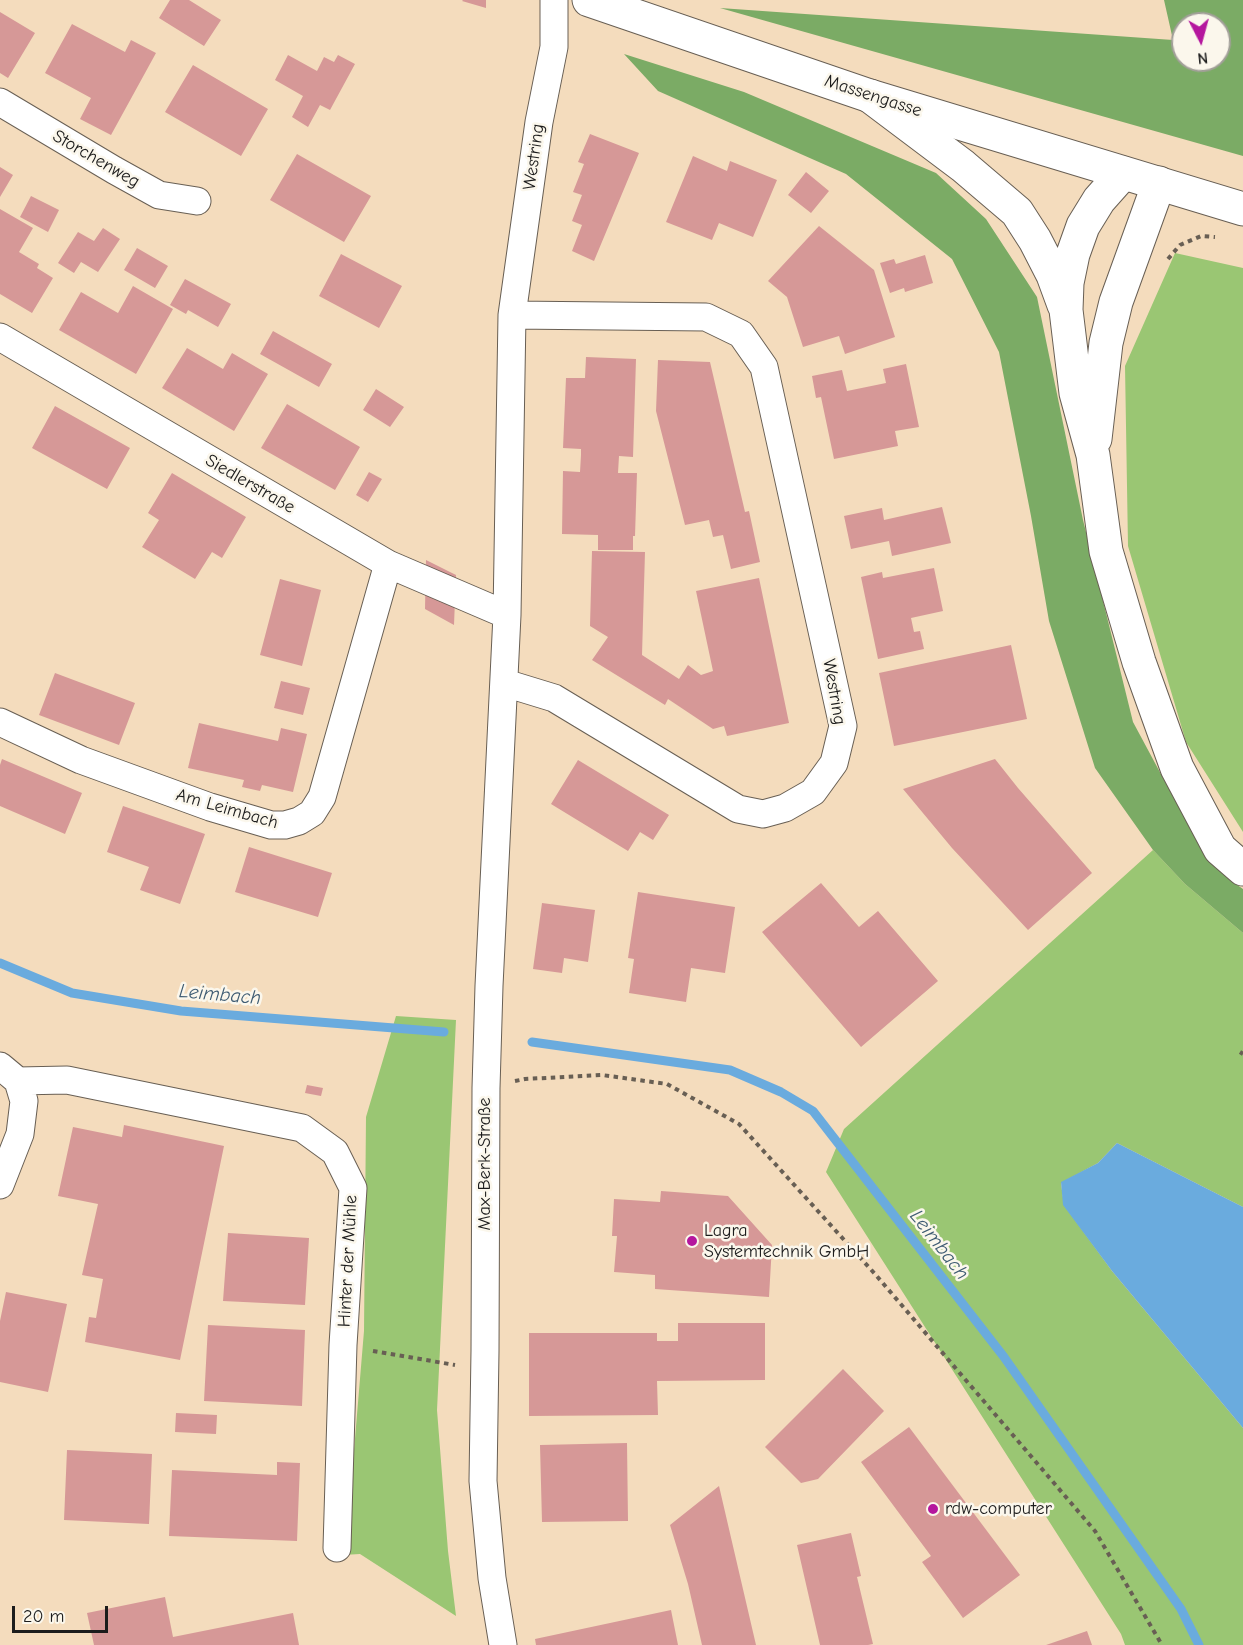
<!DOCTYPE html>
<meta charset="utf-8">
<style>
body{margin:0}
#map{position:relative;width:1243px;height:1645px;overflow:hidden;background:#f4dcbd;font-family:"Comic Neue",sans-serif}
canvas{display:block}
.north{position:absolute;left:1171px;top:12px;width:60px;height:60px;box-sizing:border-box;background:#fbf7ec;border:2px solid #a29f99;border-radius:50%;rotate:174deg;font-size:16px;font-weight:700;line-height:24px;text-align:center;color:#1c1c1c}
.north::after{content:'';display:block;margin:auto;width:21px;height:27px;background:#b5179e;clip-path:polygon(50% 0,100% 100%,50% 72%,0 100%)}
.scale{position:absolute;left:12px;top:1606px;width:96px;height:27px;box-sizing:border-box;border:3px solid #1c1c1c;border-top:0;padding-left:8px;font-size:18px;line-height:21px;white-space:nowrap;color:#1c1c1c;-webkit-text-stroke:4px #fbf7ec;paint-order:stroke}
</style>
<div id="map">
<canvas width="1243" height="1645"></canvas>
<div class="north">N</div>
<div class="scale">20 m</div>
</div>
<script>
const c = document.querySelector('canvas').getContext('2d');
c.lineJoin = 'round';
function fillPath(path, color) { c.fillStyle = color; c.fill(path, 'evenodd'); }
const shape = rows => new Path2D(rows.map(r => 'M' + r).join(''));
function trace(path, color, width, dash) { c.strokeStyle = color; c.lineWidth = width; c.lineCap = dash ? 'butt' : 'round'; c.setLineDash(dash || []); c.stroke(path); }
function write(font, color, halo, rows, align = 'center') {
  c.font = font + ' "Comic Neue",sans-serif'; c.lineWidth = 5; c.setLineDash([]); c.textBaseline = 'middle'; c.strokeStyle = halo; c.fillStyle = color; for (const [text, x, y, turn = 0] of rows) {
    c.save(); c.translate(x, y); c.rotate((+turn || 0) * Math.PI / 180); c.textAlign = isNaN(turn) ? turn : align; if (halo) c.strokeText(text, 0, 0); c.fillText(text, 0, 0); c.restore();
  }
}
fillPath(shape([
 [1175,253,1243,268,1243,832,1186,742,1128,546,1125,366],
 [1153,850,1185,884,1243,933,1243,1207,1117,1143,1098,1163,1061,1183,1064,1205,1112,1271,1243,1428,1243,1645,1125,1645,1121,1634,826,1172,844,1129],
 [396,1016,456,1020,437,1410,448,1551,456,1616,360,1554,343,1555,348,1522,364,1331,366,1117]
]), '#9ac673');
fillPath(shape([
 [1164,0,1243,0,1243,156,720,8,1173,40],
 [1183,24,1219,24,1219,60,1183,60],
 [624,54,744,92,936,173,986,219,1037,297,1083,520,1133,722,1177,804,1233,882,1243,889,1243,933,1185,884,1153,850,1095,768,1049,621,1031,516,999,352,952,259,846,174,658,91]
]), '#7bab65');
fillPath(shape([
 [1117,1143,1243,1207,1243,1428,1112,1271,1063,1205,1061,1182,1098,1163]
]), '#6aabde');
trace(shape([
 [0,963,72,993,181,1011,444,1032],
 [532,1042,730,1070,781,1092,813,1111,1004,1357,1181,1609,1199,1645]
]), '#6aabde', 9);
fillPath(shape([
 [170,0,189,0,221,20,204,46,159,18],
 [463,0,486,0,486,8,462,1],
 [0,12,35,33,8,78,0,73],
 [72,24,125,52,131,40,156,53,111,135,80,119,91,98,45,73],
 [288,55,317,71,324,57,334,62,338,55,355,64,330,110,320,105,308,127,292,117,303,96,275,80],
 [193,65,268,109,241,156,165,112],
 [590,134,639,153,594,261,572,251,582,225,572,221,582,195,573,192,584,164,578,162],
 [297,154,371,196,344,242,270,200],
 [693,156,727,171,730,161,777,180,753,237,719,223,712,240,666,222],
 [0,167,13,175,0,197],
 [806,172,829,191,811,213,788,195],
 [31,196,59,210,48,232,20,217],
 [0,209,33,228,19,252,39,264,37,268,53,278,32,313,0,294],
 [819,226,874,270,895,337,845,354,839,336,803,347,787,297,768,281],
 [103,228,120,239,98,272,81,262,74,273,58,263,78,232,94,241],
 [137,248,168,266,155,288,124,270],
 [341,254,402,286,379,328,319,296],
 [925,255,933,283,905,292,904,288,890,293,880,263,894,259,896,264],
 [185,279,231,304,218,327,188,310,186,314,170,305],
 [133,286,173,309,136,374,59,330,81,292,118,313],
 [273,331,332,364,319,387,260,354],
 [187,348,223,369,232,353,268,374,234,431,162,388],
 [586,357,636,359,633,457,619,456,618,473,637,473,635,536,633,536,633,550,598,550,598,535,562,534,563,471,580,472,581,455,581,449,563,448,566,378,585,378],
 [658,360,710,362,745,512,749,511,760,562,731,569,723,535,713,537,709,520,685,525,656,411],
 [906,364,919,427,895,431,898,446,834,459,821,397,816,398,812,376,842,370,847,391,886,383,883,369],
 [376,389,404,407,390,427,363,410],
 [287,404,360,447,335,490,261,448],
 [55,406,130,448,107,489,32,448],
 [369,472,382,479,368,502,356,495],
 [172,473,246,517,222,558,212,552,195,579,142,547,159,520,148,513],
 [942,507,951,543,892,556,889,541,851,549,844,516,882,508,884,520],
 [592,551,645,552,642,655,679,679,688,665,701,675,713,671,696,591,759,578,789,723,727,736,724,726,713,729,668,699,665,705,592,660,608,637,590,626],
 [426,560,456,575,454,625,425,609],
 [934,568,943,611,911,618,914,632,920,631,924,649,878,659,861,577,882,572,883,578],
 [280,579,321,590,302,666,260,655],
 [1011,645,1027,719,894,746,879,673],
 [55,673,135,703,119,745,39,715],
 [281,681,310,688,303,715,274,708],
 [199,723,278,741,281,728,307,734,293,792,262,785,260,791,242,787,244,780,188,768],
 [2,759,82,793,65,834,0,806,0,765],
 [995,759,1018,788,1092,873,1028,930,952,848,903,789],
 [578,760,669,815,653,840,640,832,628,851,551,804],
 [123,806,205,834,180,904,140,890,149,867,107,852],
 [249,847,332,873,318,917,235,892],
 [821,883,859,927,878,911,938,981,861,1047,762,932],
 [638,892,735,907,725,973,691,968,686,1002,629,993,634,959,628,958],
 [542,903,595,910,588,962,564,958,562,973,533,969],
 [307,1085,323,1088,321,1096,305,1093],
 [124,1125,224,1146,180,1360,85,1342,89,1317,96,1318,103,1279,82,1275,98,1204,58,1196,73,1127,122,1137],
 [661,1191,728,1196,772,1245,769,1297,655,1289,655,1275,614,1272,617,1236,612,1236,614,1199,660,1202],
 [228,1233,309,1238,305,1305,223,1301],
 [6,1292,67,1304,48,1392,0,1382,0,1321],
 [678,1323,765,1323,765,1380,657,1381,658,1415,529,1416,529,1333,657,1333,657,1341,678,1341],
 [208,1325,305,1330,302,1406,204,1401],
 [843,1369,884,1411,818,1479,801,1483,765,1447],
 [176,1413,217,1415,216,1434,175,1432],
 [909,1427,1020,1575,963,1618,922,1562,931,1556,861,1462],
 [627,1443,628,1521,542,1522,540,1445],
 [67,1450,152,1454,149,1524,64,1520],
 [277,1462,300,1463,297,1541,169,1536,172,1470,277,1475],
 [719,1486,739,1572,756,1645,702,1645,688,1584,670,1525],
 [851,1533,861,1576,857,1577,873,1644,868,1645,820,1645,797,1545],
 [165,1597,173,1637,293,1613,299,1645,94,1645,87,1613],
 [671,1610,678,1645,536,1645,535,1639],
 [1087,1631,1092,1645,1046,1645]
]), '#d69897');
const minor = shape([
 [0,102,114,170,159,195,197,201],
 [0,337,388,564,507,615],
 [505,683,554,698,738,809,763,814,785,808,813,792,834,763,843,726,764,367,741,334,706,317,512,315],
 [0,722,81,760,210,807,271,825,285,825,299,821,312,813,322,797,388,564],
 [0,1066,18,1081,67,1080,302,1128,335,1152,353,1188,343,1345,337,1548],
 [0,1185,20,1134,24,1101,18,1081],
 [503,1645,492,1578,483,1481,485,1351,486,1088,489,986,507,615,512,315,539,122,554,47,554,0]
]);
const secondary = shape([
 [589,0,870,96,1243,209]
]);
const trunk = shape([
 [870,96,963,166,1017,212,1035,240,1053,275,1064,305],
 [1123,173,1099,200,1083,226,1073,254,1067,283,1066,310,1076,393,1093,455,1106,551,1139,662,1177,768,1220,849,1243,869],
 [1095,439,1106,343,1116,302,1159,183]
]);
trace(minor, '#685f54', 29);
trace(secondary, '#685f54', 35);
trace(trunk, '#685f54', 35);
trace(shape([
 [1168,259,1180,245,1201,236,1215,237],
 [1240,1052,1243,1054],
 [515,1081,525,1079,602,1075,667,1084,739,1124,875,1274,1095,1531,1162,1645],
 [373,1351,455,1365]
]), '#685f54', 4, [4.5, 4.5]);
trace(minor, '#fff', 27);
trace(secondary, '#fff', 33);
trace(trunk, '#fff', 33);
for (const [x, y, r, color] of [
 [692,1241,6,"#b5179e"],
 [933,1509,6,"#b5179e"]
]) { const dot = new Path2D(); dot.arc(x, y, r, 0, 2 * Math.PI); c.fillStyle = color; c.fill(dot); trace(dot, '#fbf7ec', 2); }
write('18px', '#1c1c1c', '#fbf7ec', [
 ["Massengasse",873,96,18],
 ["Westring",534,157,-82],
 ["Storchenweg",96,159,30],
 ["Siedlerstraße",250,484,30],
 ["Westring",834,692,80],
 ["Am Leimbach",227,809,16],
 ["Max-Berk-Straße",485,1164,-90],
 ["Hinter der Mühle",348,1261,-87]
]);
write('18px', '#1c1c1c', '#fbf7ec', [
 ["Lagra",704,1231],
 ["Systemtechnik GmbH",704,1252],
 ["rdw-computer",945,1509]
], 'left');
write('italic 20px', '#3f5c73', '#fbf7ec', [
 ["Leimbach",220,995,5],
 ["Leimbach",939,1245,52]
]);
</script>
